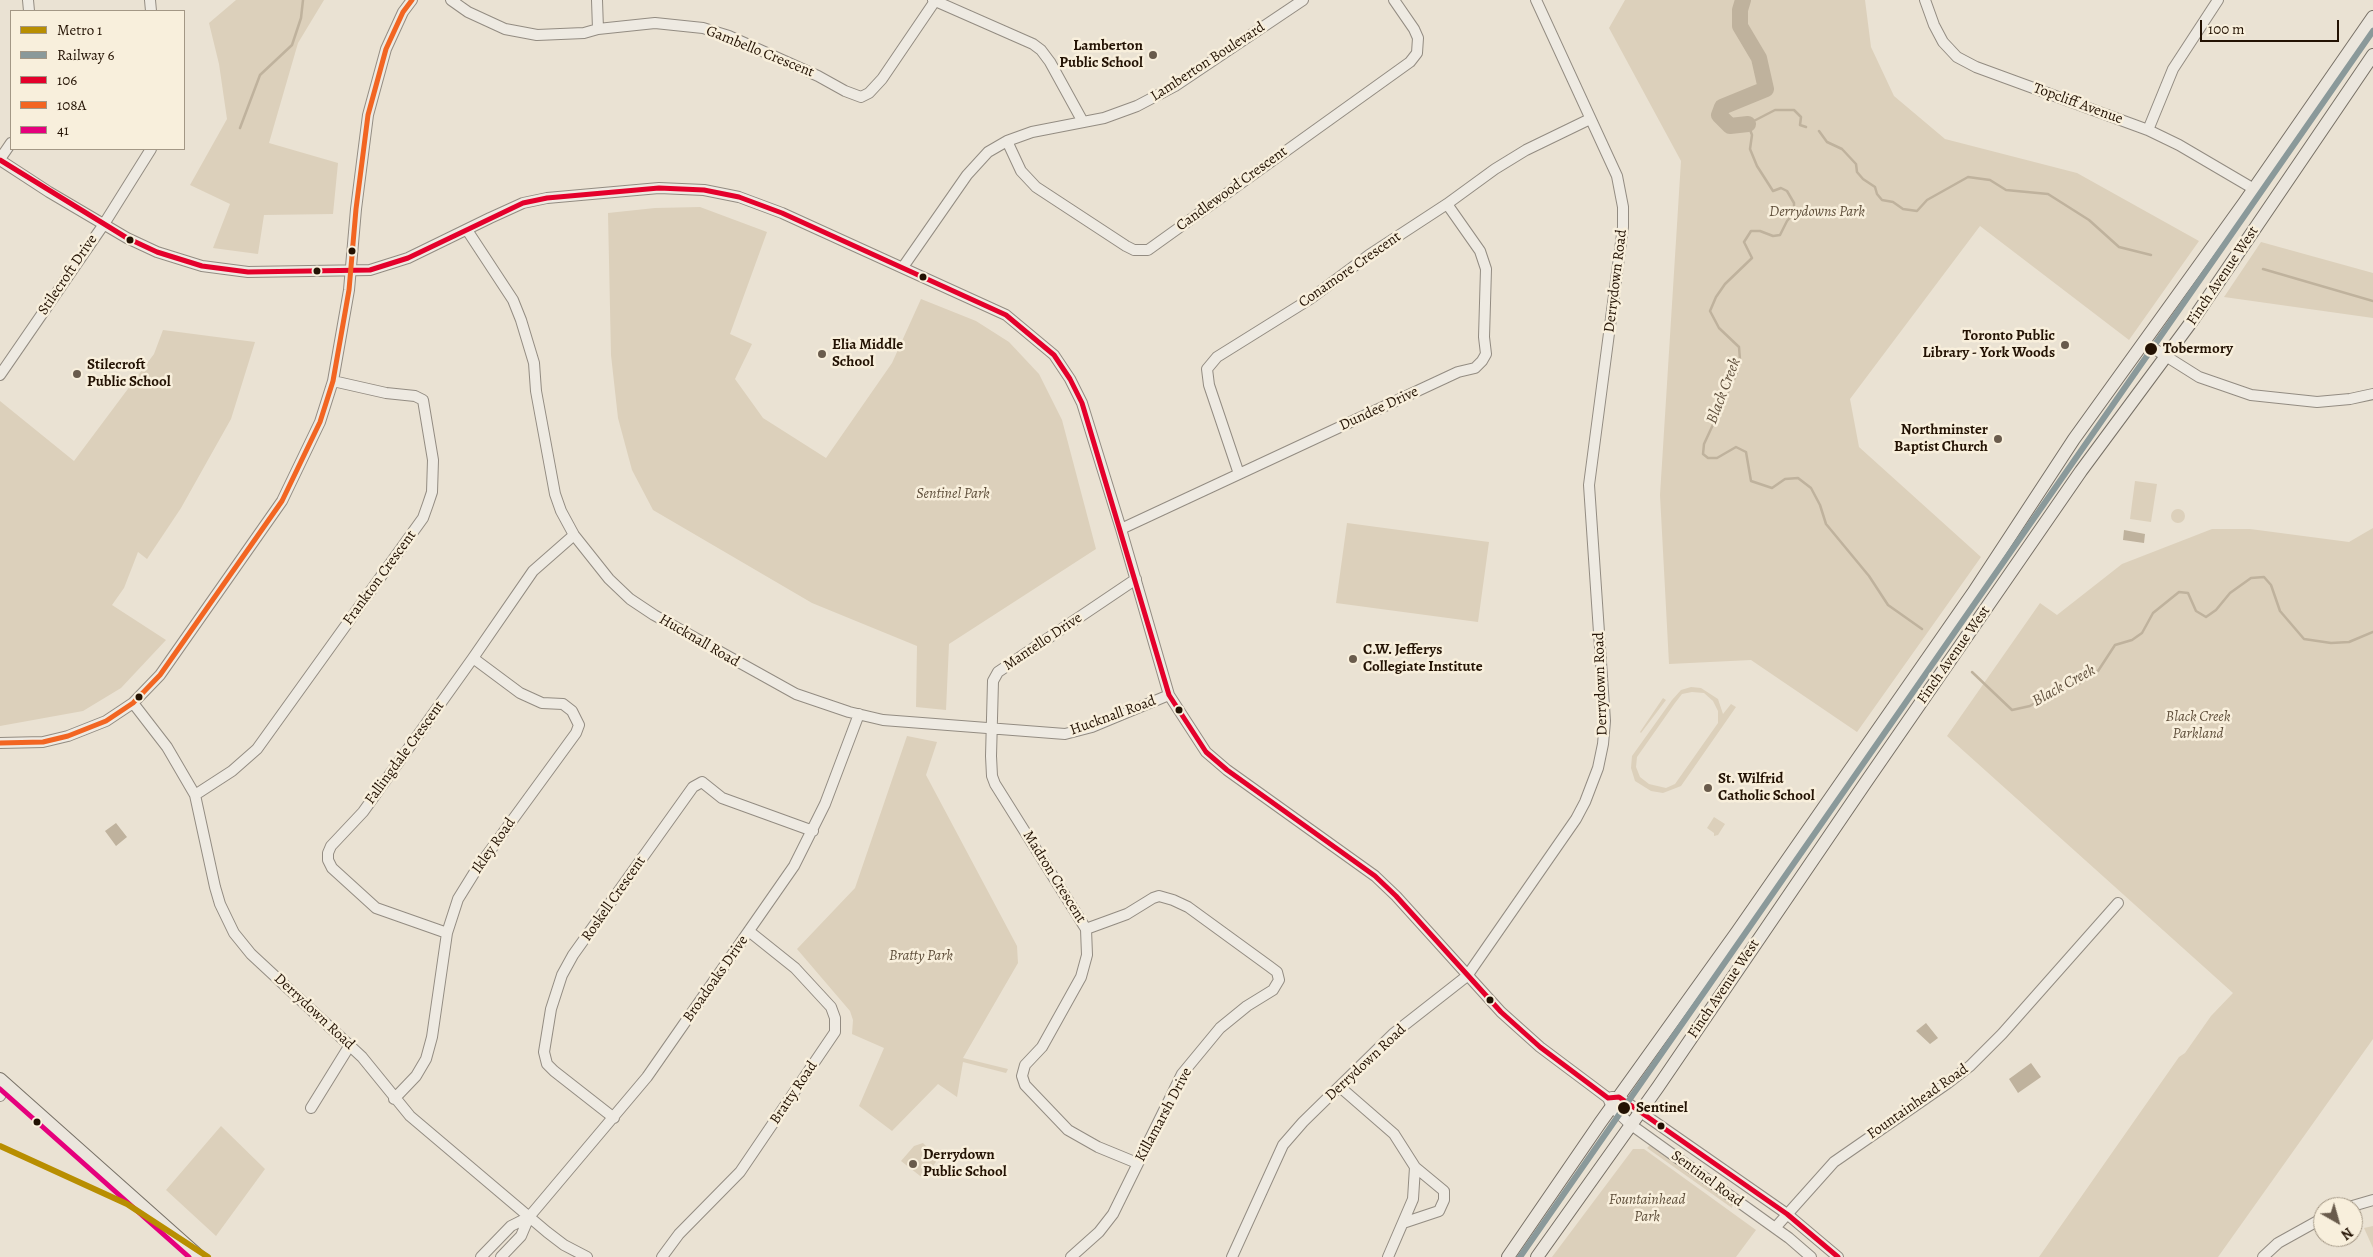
<!DOCTYPE html>
<style>
body{margin:0}
#map{position:relative;width:2373px;height:1257px;overflow:hidden;background:#eae2d3;font-family:Alegreya,serif}
canvas{display:block}
.legend{position:absolute;left:10px;top:10px;width:175px;height:140px;box-sizing:border-box;background:#f8efdc;border:1px solid #a39785;margin:0;padding:6px 9px;list-style:none;font-size:15px;color:#231203}
.legend li{display:flex;align-items:center;gap:10px;height:25px}
.legend b{width:25px;border:1px solid #a39785}
.north{position:absolute;left:2313px;top:1197px;width:50px;height:50px;box-sizing:border-box;background:#f8efdc;border:1px solid #a39785;border-radius:50%;rotate:142deg;font-size:14px;font-weight:700;line-height:20px;text-align:center;color:#231203}
.north::after{content:'';display:block;margin:auto;width:18px;height:22px;background:#695b4c;clip-path:polygon(50% 0,100% 100%,50% 72%,0 100%)}
.scale{position:absolute;left:2200px;top:20px;width:139px;height:22px;box-sizing:border-box;border:2px solid #231203;border-top:0;padding-left:6px;font-size:15px;line-height:18px;white-space:nowrap;color:#231203;-webkit-text-stroke:4px #f8efdc;paint-order:stroke}
</style>
<div id="map">
<canvas width="2373" height="1257"></canvas>
<ul class="legend">
<li><b style="height:6px;background:#b88e01"></b>Metro 1</li>
<li><b style="height:6px;background:#8a999a"></b>Railway 6</li>
<li><b style="height:6px;background:#e4002b"></b>106</li>
<li><b style="height:6px;background:#f26522"></b>108A</li>
<li><b style="height:6px;background:#e5007d"></b>41</li>
</ul>
<div class="north">N</div>
<div class="scale">100 m</div>
</div>
<script>
const c = document.querySelector('canvas').getContext('2d');
c.lineJoin = 'round';
function fillPath(path, color) { c.fillStyle = color; c.fill(path, 'evenodd'); }
const shape = rows => new Path2D(rows.map(r => 'M' + r).join(''));
function trace(path, color, width, dash) { c.strokeStyle = color; c.lineWidth = width; c.lineCap = dash ? 'butt' : 'round'; c.setLineDash(dash || []); c.stroke(path); }
function write(font, color, halo, rows, align = 'center') {
  c.font = font + ' Alegreya,serif'; c.lineWidth = 5; c.setLineDash([]); c.textBaseline = 'middle'; c.strokeStyle = halo; c.fillStyle = color; for (const [text, x, y, turn = 0] of rows) {
    c.save(); c.translate(x, y); c.rotate((+turn || 0) * Math.PI / 180); c.textAlign = isNaN(turn) ? turn : align; if (halo) c.strokeText(text, 0, 0); c.fillText(text, 0, 0); c.restore();
  }
}
fillPath(shape([
 [236,0,324,0,298,43,269,143,338,163,333,214,264,215,258,254,213,248,230,204,190,185,227,119,219,64,209,23],
 [1625,0,1865,0,1871,47,1894,96,1945,139,2077,173,2199,241,2129,340,1980,226,1850,399,1859,447,1981,557,1857,732,1751,660,1669,664,1660,495,1681,161,1609,28],
 [700,207,767,232,730,334,752,344,735,379,763,418,826,458,892,363,921,299,976,321,1009,342,1039,374,1062,420,1096,549,949,644,946,710,916,707,917,646,812,603,653,510,632,470,618,418,611,355,608,213,655,208],
 [2261,242,2373,273,2373,318,2224,297],
 [163,330,255,342,231,419,181,508,147,559,138,552,124,588,112,605,166,640,121,688,83,711,0,726,0,401,74,461,154,354],
 [2135,481,2157,484,2151,522,2130,519],
 '2171 516a7 7 0 1 1 14 0a7 7 0 1 1-14 0Z',
 [1347,523,1489,542,1478,622,1336,603],
 [2373,528,2373,1039,2218,1257,2039,1257,2179,1057,2185,1053,2211,1016,2233,993,1947,736,2040,603,2057,615,2122,564,2212,529,2250,529,2349,542],
 [1691,687,1701,688,1718,699,1723,714,1731,704,1736,707,1681,786,1663,793,1651,791,1635,781,1631,768,1632,756,1672,700,1681,690],
 [1692,692,1704,693,1713,701,1718,711,1718,723,1675,784,1666,788,1649,784,1640,777,1636,767,1637,757,1675,703,1682,694],
 [1663,698,1666,700,1641,733,1640,732],
 [907,736,937,742,926,775,1017,946,1018,963,963,1058,1008,1069,1006,1073,963,1062,957,1097,938,1084,892,1131,859,1106,884,1048,852,1034,853,1020,850,1011,797,949,855,888],
 [1714,817,1725,824,1718,835,1714,836,1714,833,1707,828],
 [221,1126,265,1169,216,1236,166,1190],
 [923,1143,935,1155,940,1156,924,1179,901,1161,914,1146],
 [1650,1145,1733,1203,1732,1208,1647,1148],
 [1633,1149,1644,1149,1756,1230,1736,1257,1552,1257],
 [2373,1226,2373,1248,2364,1228]
]), '#dcd0bb');
fillPath(shape([
 [2124,530,2145,534,2144,543,2123,540],
 [116,823,127,837,116,846,105,831],
 [1926,1023,1938,1038,1930,1044,1916,1031],
 [2031,1063,2041,1077,2018,1093,2009,1079]
]), '#bfb29d');
trace(shape([
 [1806,127,1800,125,1801,117,1794,110,1775,110,1748,124,1752,135,1750,149,1757,166,1773,191,1781,188,1787,191,1794,203,1794,213,1787,221,1780,235,1773,236,1760,231,1751,231,1744,242,1752,258,1725,284,1716,297,1710,311,1719,328,1739,347,1740,360,1736,375,1704,444,1703,454,1708,458,1717,458,1736,447,1746,452,1751,481,1772,488,1785,479,1798,478,1811,488,1820,505,1826,524,1869,576,1888,605,1922,629],
 [240,128,260,75,292,45,301,18,303,0],
 [1819,131,1827,142,1842,149,1856,164,1857,172,1863,179,1875,187,1877,194,1882,200,1893,202,1903,209,1917,211,1927,200,1968,177,1990,180,2006,190,2048,194,2089,220,2119,247,2151,255],
 [2263,269,2373,301],
 [1972,672,2012,710,2030,706,2053,692,2080,683,2098,671,2115,645,2132,640,2142,633,2153,613,2179,592,2188,593,2196,611,2206,617,2216,610,2230,593,2251,578,2264,577,2271,585,2280,611,2304,639,2331,643,2349,642,2373,632]
]), '#bfb29d', 2.5);
trace(shape([
 [1743,0,1740,10,1740,26,1759,58,1766,89,1722,107,1719,115,1730,126,1748,124]
]), '#bfb29d', 16);
const minor = shape([
 [28,0,29,11],
 [150,0,151,11],
 [451,0,468,12,505,29,537,35,584,33,598,29,655,23,703,28,729,36,818,76,845,91,861,97,869,93,882,79,935,1],
 [597,0,598,29],
 [933,0,1033,44,1041,50,1050,62,1083,122],
 [1925,0,1934,25,1943,42,1957,57,1976,67,2148,130,2179,145,2254,189],
 [2148,130,2173,69,2218,0],
 [1007,141,1021,171,1036,187,1126,246,1134,250,1148,250,1410,62,1417,53,1418,38,1414,29,1394,0],
 [0,159,11,143],
 [0,160,49,192,127,238,157,252,202,266,248,272,370,270,408,258,490,218,523,203,547,198,659,188,704,190,739,197,782,213,1006,315,1054,355,1070,379,1082,403,1121,529,1169,695,1206,752,1227,770,1375,876,1396,896,1501,1012,1540,1047,1608,1098,1612,1107,1630,1124,1789,1238,1811,1257],
 [467,230,513,300,521,320,534,363,536,391,555,494,561,511,574,535,609,579,630,599,654,615,796,694,849,712,883,720,1065,734,1092,727,1169,695],
 [903,267,967,175,988,152,1007,141,1032,132,1104,118,1137,106,1175,86,1303,0],
 [2145,343,2199,377,2251,395,2317,402,2350,399,2373,394],
 [0,375,104,224,151,149],
 [1239,474,1209,385,1207,369,1217,357,1310,299,1369,255,1447,204,1495,169,1526,150,1590,119],
 [1121,529,1458,372,1475,368,1482,361,1486,354,1484,337,1486,269,1480,251,1447,204],
 [1136,579,998,672,993,681,991,756,992,776,995,784,1086,929,1087,955,1081,977,1042,1047,1025,1065,1022,1076,1025,1085,1068,1130,1098,1147,1137,1163],
 [133,703,167,747,195,795,215,887,220,904,234,933,251,954,362,1057,410,1116,547,1232,564,1245,587,1257],
 [0,743,43,742,68,736,106,721,133,703,160,675,282,501,320,422,333,381,349,290,356,209,368,115,386,49,403,12,412,0],
 [195,795,232,771,257,749,423,518,428,504,432,492,433,460,423,400,415,396,386,393,333,381],
 [447,933,376,908,332,868,328,860,328,853,331,846,363,812,473,658,533,571,574,535],
 [1340,1087,1394,1134,1415,1167,1444,1191,1444,1200,1439,1211,1403,1223],
 [0,1096,7,1085],
 [1612,1097,1619,1097,1787,1214,1838,1257],
 [394,1099,416,1076,426,1059,432,1037,447,933,458,899,476,870,576,733,579,725,572,711,563,704,542,703,520,693,473,658],
 [311,1108,350,1045],
 [614,1118,554,1071,547,1064,544,1052,551,1009,562,975,573,955,693,787,702,782,722,798,813,831],
 [2349,1207,2373,1200],
 [1775,1228,1834,1162,1948,1083,1970,1066,2002,1034,2118,903],
 [481,1257,511,1226,529,1217],
 [501,1257,521,1236,529,1217,647,1077,794,866,825,804,859,714],
 [662,1257,679,1234,740,1172,835,1032,835,1018,831,1007,795,968,750,932],
 [1071,1257,1099,1232,1113,1214,1182,1074,1220,1028,1247,1006,1273,990,1279,980,1277,972,1269,966,1188,907,1173,900,1159,896,1153,898,1127,914,1086,929],
 [1232,1257,1283,1145,1303,1122,1393,1034,1467,976,1576,819,1585,802,1598,768,1603,744,1605,721,1589,485,1623,227,1623,207,1617,176,1536,0],
 [1388,1257,1413,1199,1415,1167],
 [2263,1257,2278,1243,2323,1218]
]);
const major = shape([
 [0,1079,200,1257],
 [1508,1257,1600,1123,1737,932,1973,593,2074,439,2244,203,2373,17],
 [1537,1257,1658,1087,1866,782,2081,471,2192,321,2373,55]
]);
trace(minor, '#938c82', 12);
trace(major, '#777066', 14);
trace(minor, '#eeeae2', 10);
trace(major, '#ebe6dd', 12);
trace(shape([
 [0,160,127,238,157,252,202,266,248,272,370,270,408,258,523,203,547,198,659,188,704,190,739,197,782,213,1006,315,1054,355,1070,379,1082,403,1169,695,1206,752,1227,770,1375,876,1396,896,1501,1012,1540,1047,1608,1098,1619,1097,1787,1214,1838,1257]
]), '#e4002b', 5);
trace(shape([
 [0,743,43,742,68,736,106,721,133,703,160,675,282,501,320,422,333,381,349,290,356,209,368,115,386,49,403,12,412,0]
]), '#f26522', 5);
trace(shape([
 [0,1089,189,1257]
]), '#e5007d', 5);
trace(shape([
 [1520,1257,2373,31]
]), '#8a999a', 6);
trace(shape([
 [0,1146,127,1204,208,1257]
]), '#b88e01', 6);
for (const [x, y, r, color] of [
 [1153,55,5,"#695b4c"],
 [130,240,4.5,"#231203"],
 [352,251,4.5,"#231203"],
 [317,271,4.5,"#231203"],
 [923,277,4.5,"#231203"],
 [2065,345,5,"#695b4c"],
 [2151,349,7,"#231203"],
 [822,354,5,"#695b4c"],
 [77,374,5,"#695b4c"],
 [1998,439,5,"#695b4c"],
 [1353,659,5,"#695b4c"],
 [139,697,4.5,"#231203"],
 [1179,710,4.5,"#231203"],
 [1708,788,5,"#695b4c"],
 [1490,1000,4.5,"#231203"],
 [1624,1108,7,"#231203"],
 [37,1122,4.5,"#231203"],
 [1661,1126,4.5,"#231203"],
 [913,1164,5,"#695b4c"]
]) { const dot = new Path2D(); dot.arc(x, y, r, 0, 2 * Math.PI); c.fillStyle = color; c.fill(dot); trace(dot, '#f8efdc', 2); }
write('bold 15px', '#231203', '#f8efdc', [
 ["Lamberton",1143,46,"right"],
 ["Public School",1143,63,"right"],
 ["Toronto Public",2055,336,"right"],
 ["Library - York Woods",2055,353,"right"],
 ["Elia Middle",832,345],
 ["School",832,362],
 ["Stilecroft",87,365],
 ["Public School",87,382],
 ["Northminster",1988,430,"right"],
 ["Baptist Church",1988,447,"right"],
 ["C.W. Jefferys",1363,650],
 ["Collegiate Institute",1363,667],
 ["St. Wilfrid",1718,779],
 ["Catholic School",1718,796],
 ["Derrydown",923,1155],
 ["Public School",923,1172]
], 'left');
write('15px', '#231203', '#f8efdc', [
 ["Gambello Crescent",760,52,22],
 ["Lamberton Boulevard",1208,62,-33],
 ["Topcliff Avenue",2078,104,20],
 ["Candlewood Crescent",1232,189,-36],
 ["Conamore Crescent",1350,270,-35],
 ["Stilecroft Drive",68,275,-56],
 ["Finch Avenue West",2223,276,-56],
 ["Derrydown Road",1616,281,-83],
 ["Dundee Drive",1379,409,-25],
 ["Frankton Crescent",380,578,-54],
 ["Hucknall Road",699,641,30],
 ["Mantello Drive",1043,642,-34],
 ["Finch Avenue West",1954,655,-55],
 ["Derrydown Road",1601,684,-92],
 ["Hucknall Road",1113,716,-20],
 ["Fallingdale Crescent",405,753,-54],
 ["Ikley Road",494,846,-55],
 ["Madron Crescent",1054,877,58],
 ["Roskell Crescent",614,899,-55],
 ["Broadoaks Drive",716,979,-55],
 ["Finch Avenue West",1724,989,-56],
 ["Derrydown Road",314,1012,43],
 ["Derrydown Road",1366,1063,-43],
 ["Bratty Road",794,1093,-56],
 ["Fountainhead Road",1918,1102,-35],
 ["Killamarsh Drive",1164,1115,-62],
 ["Sentinel Road",1707,1179,36]
]);
write('italic 15px', '#60503c', '#f8efdc', [
 ["Derrydowns Park",1817,212],
 ["Sentinel Park",953,494],
 ["Black Creek",2198,717],
 ["Parkland",2198,734],
 ["Bratty Park",921,956],
 ["Fountainhead",1647,1200],
 ["Park",1647,1217]
]);
write('bold 15px', '#231203', '#f8efdc', [
 ["Tobermory",2163,349],
 ["Sentinel",1636,1108]
], 'left');
write('italic 16px', '#61513e', '#f8efdc', [
 ["Black Creek",1724,391,-69],
 ["Black Creek",2064,686,-29]
]);
</script>
